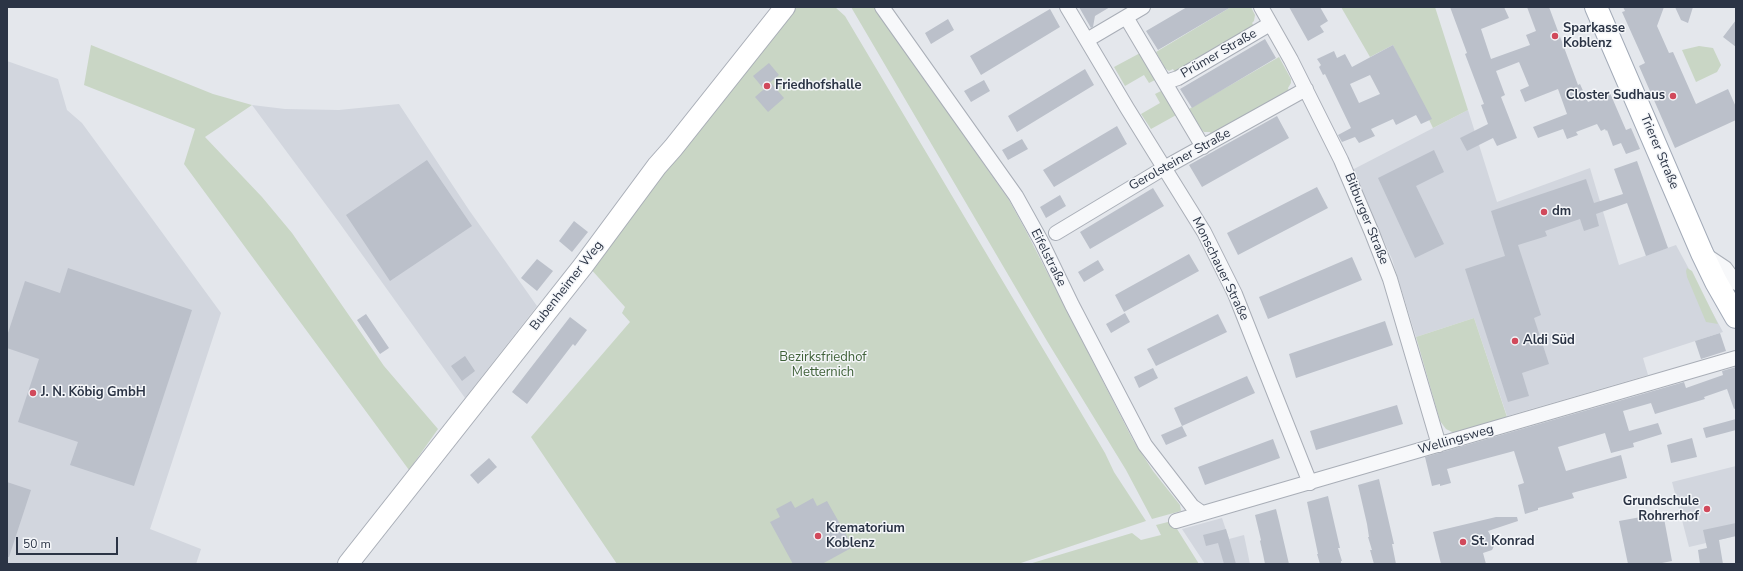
<!DOCTYPE html>
<meta charset="utf-8">
<style>
body{margin:0}
#map{position:relative;width:1743px;height:571px;overflow:hidden;background:#e4e7ec;font-family:"Nunito Sans",sans-serif}
canvas{display:block}
.frame{position:absolute;inset:0;border:8px solid #2b3445;pointer-events:none}
.scale{position:absolute;left:16px;top:537px;width:102px;height:18px;box-sizing:border-box;border:2px solid #2b3445;border-top:0;padding-left:5px;font-size:12px;line-height:14px;white-space:nowrap;color:#2b3445;-webkit-text-stroke:3px #f4f6f9;paint-order:stroke}
</style>
<div id="map">
<canvas width="1743" height="571"></canvas>
<div class="frame"></div>
<div class="scale">50 m</div>
</div>
<script>
const c = document.querySelector('canvas').getContext('2d');
c.lineJoin = 'round';
function fillPath(path, color) { c.fillStyle = color; c.fill(path, 'evenodd'); }
const shape = rows => new Path2D(rows.map(r => 'M' + r).join(''));
function trace(path, color, width, dash) { c.strokeStyle = color; c.lineWidth = width; c.lineCap = dash ? 'butt' : 'round'; c.setLineDash(dash || []); c.stroke(path); }
function write(font, color, halo, rows, align = 'center') {
  c.font = font + ' "Nunito Sans",sans-serif'; c.lineWidth = 3; c.setLineDash([]); c.textBaseline = 'middle'; c.strokeStyle = halo; c.fillStyle = color; for (const [text, x, y, turn = 0] of rows) {
    c.save(); c.translate(x, y); c.rotate((+turn || 0) * Math.PI / 180); c.textAlign = isNaN(turn) ? turn : align; if (halo) c.strokeText(text, 0, 0); c.fillText(text, 0, 0); c.restore();
  }
}
fillPath(shape([
 [7,61,58,79,67,110,82,123,221,313,150,529,201,549,196,564,7,564],
 [399,104,469,210,537,306,465,398,338,221,252,105,285,109,339,110],
 [1468,110,1497,202,1590,168,1619,265,1676,245,1723,332,1643,358,1648,375,1507,416,1474,318,1416,337,1392,259,1352,170],
 [1736,466,1736,536,1689,547,1672,482],
 [1222,518,1229,539,1244,535,1250,564,1205,564,1182,529]
]), '#d2d6de');
fillPath(shape([
 [795,7,835,7,845,16,1105,453,1114,472,1146,521,1018,564,617,564,531,437,630,322,622,313,625,307,589,267,658,175],
 [851,7,876,7,897,40,1009,200,1026,231,1133,440,1153,471,1180,505,1181,511,1152,519,1126,470,1047,341],
 [1231,7,1251,7,1255,15,1254,21,1252,23,1254,26,1175,73,1173,69,1169,71,1165,68,1156,52],
 [1341,7,1435,7,1468,110,1433,128,1393,45,1370,57],
 [91,45,213,94,252,105,205,137,262,197,292,233,384,366,438,429,409,470,184,164,195,129,84,85],
 [1699,46,1713,48,1721,65,1717,72,1696,82,1682,50],
 [1142,52,1157,79,1149,83,1144,75,1125,86,1114,67],
 [1279,57,1291,79,1291,83,1288,88,1289,92,1211,135,1210,132,1204,132,1201,129,1189,109],
 [1163,90,1178,114,1151,129,1141,114,1160,103,1155,94],
 [1687,268,1692,271,1718,324,1706,322,1687,277,1686,271],
 [1474,318,1508,420,1456,434,1446,429,1440,421,1416,337],
 [1172,521,1199,564,1029,564,1132,533,1141,540,1161,535,1156,525]
]), '#c9d6c5');
fillPath(shape([
 [1079,7,1110,7,1095,16,1093,27,1091,28],
 [1187,7,1231,7,1158,50,1146,31],
 [1289,7,1320,7,1328,21,1320,26,1324,32,1308,41],
 [1450,7,1504,7,1509,18,1481,29,1491,59,1530,45,1526,35,1536,31,1527,7,1549,7,1578,85,1580,84,1588,102,1610,93,1626,130,1631,128,1640,149,1626,154,1621,143,1613,146,1607,130,1606,131,1605,129,1601,131,1597,124,1576,132,1578,135,1567,139,1563,129,1538,138,1533,127,1567,114,1558,89,1525,102,1520,90,1529,86,1519,62,1496,71,1505,95,1501,97,1517,138,1497,146,1493,138,1467,151,1460,138,1488,124,1481,105,1484,104,1465,54,1467,53],
 [1623,7,1664,7,1657,26,1669,53,1673,52,1696,104,1728,89,1736,107,1736,120,1675,148,1639,66,1645,63,1622,12,1625,11],
 [1675,7,1693,7,1688,23,1681,20],
 [1050,9,1060,27,981,75,970,56],
 [948,19,954,30,931,44,925,33],
 [1736,20,1736,47,1723,37],
 [1265,39,1276,58,1192,108,1180,89],
 [1393,45,1432,119,1421,124,1416,115,1396,125,1393,119,1371,129,1375,136,1359,143,1355,137,1342,142,1338,135,1351,128,1325,74,1323,75,1319,67,1321,65,1317,59,1334,51,1337,58,1345,54,1352,67],
 [1370,75,1380,94,1359,103,1350,84],
 [769,63,779,75,763,88,753,76],
 [1085,69,1094,85,1017,132,1008,116],
 [984,80,990,91,971,102,964,91],
 [771,83,784,98,768,112,755,97],
 [1277,116,1289,138,1202,187,1189,165],
 [1117,126,1127,144,1054,187,1043,170],
 [1022,139,1028,149,1008,160,1002,150],
 [1434,150,1444,172,1416,186,1444,244,1415,258,1378,178],
 [427,160,472,226,390,281,346,215],
 [1637,161,1668,248,1646,256,1627,203,1596,214,1599,226,1584,231,1580,219,1545,231,1547,236,1518,245,1541,315,1534,318,1549,364,1522,373,1529,396,1508,402,1465,269,1505,256,1491,211,1586,179,1594,203,1623,194,1614,169],
 [1317,187,1328,208,1238,255,1227,233],
 [1153,188,1164,206,1090,249,1080,232],
 [1060,195,1066,206,1046,218,1040,207],
 [574,221,588,232,572,252,559,241],
 [1189,254,1199,271,1124,312,1115,295],
 [1352,257,1362,280,1268,319,1259,297],
 [537,259,553,271,537,291,521,278],
 [1098,260,1104,270,1084,282,1078,272],
 [68,268,192,310,134,486,70,465,78,442,18,422,39,359,7,348,7,336,25,281,60,293],
 [1125,313,1130,322,1111,333,1106,324],
 [366,314,389,348,380,354,357,320],
 [1218,314,1227,332,1156,366,1147,349],
 [570,317,587,330,575,346,573,344,527,404,512,392],
 [1385,321,1393,345,1296,378,1289,354],
 [1720,333,1726,351,1701,359,1695,341],
 [465,356,475,371,462,381,451,366],
 [1736,367,1736,408,1734,409,1727,389,1704,397,1705,399,1655,414,1651,403,1623,411,1629,431,1658,423,1662,434,1633,443,1634,447,1611,453,1605,433,1558,447,1566,471,1621,455,1627,478,1572,493,1574,498,1538,508,1538,510,1525,514,1518,485,1524,483,1514,451,1447,469,1451,483,1440,486,1440,484,1432,486,1425,457,1684,382,1686,388,1723,375,1722,371],
 [1153,368,1158,378,1139,388,1134,377],
 [1247,376,1255,393,1182,426,1174,408],
 [1397,405,1403,424,1316,450,1310,431],
 [1736,419,1736,430,1706,438,1703,428],
 [1182,426,1187,436,1166,445,1161,435],
 [1692,438,1697,457,1671,463,1667,445],
 [1273,439,1280,458,1205,485,1198,467],
 [489,458,497,467,478,484,470,475],
 [1379,479,1394,544,1392,544,1396,564,1374,564,1370,550,1372,550,1368,537,1369,537,1367,524,1358,485],
 [7,482,31,490,9,557,7,557],
 [1328,496,1340,548,1338,548,1342,561,1341,561,1341,564,1320,564,1317,554,1318,554,1307,502],
 [813,498,817,506,827,501,853,547,822,564,793,564,770,522,780,517,776,509,791,501,795,508],
 [1276,509,1279,521,1289,564,1265,564,1263,554,1260,541,1261,540,1255,515],
 [1663,513,1672,561,1657,564,1628,564,1619,521],
 [1496,517,1517,517,1518,521,1488,531,1495,544,1492,550,1483,553,1486,564,1441,564,1433,532],
 [1736,523,1736,536,1719,540,1723,564,1700,564,1698,550,1707,548,1703,530],
 [1226,529,1229,539,1236,564,1224,564,1218,543,1206,546,1203,535]
]), '#bbc0ca');
const street = shape([
 [882,7,1016,196,1041,241,1072,305,1145,445,1192,506,1202,513],
 [1067,7,1127,108,1204,232,1235,294,1310,483],
 [1261,7,1291,60,1341,160,1372,233,1390,279,1439,445],
 [1126,17,1203,147],
 [1087,40,1143,7],
 [1166,82,1178,78,1270,24],
 [1056,233,1164,168,1306,89],
 [1704,254,1725,268,1736,283],
 [1176,521,1736,358]
]);
const secondary = shape([
 [348,564,583,266,657,166,673,148,785,7]
]);
const primary = shape([
 [1596,7,1702,253,1716,282,1736,317]
]);
trace(street, '#a9aeb7', 16);
trace(secondary, '#a9aeb7', 22);
trace(primary, '#a3abb8', 24);
trace(street, '#f7f8fa', 14);
trace(secondary, '#fff', 20);
trace(primary, '#fff', 22);
for (const [x, y, r, color] of [
 [1555,36,4,"#d1495b"],
 [767,86,4,"#d1495b"],
 [1673,96,4,"#d1495b"],
 [1544,212,4,"#d1495b"],
 [1515,341,4,"#d1495b"],
 [33,393,4,"#d1495b"],
 [1707,509,4,"#d1495b"],
 [818,536,4,"#d1495b"],
 [1463,542,4,"#d1495b"]
]) { const dot = new Path2D(); dot.arc(x, y, r, 0, 2 * Math.PI); c.fillStyle = color; c.fill(dot); trace(dot, '#f4f6f9', 1.5); }
write('bold 13px', '#2b3445', '#f4f6f9', [
 ["Sparkasse",1563,29],
 ["Koblenz",1563,44],
 ["Friedhofshalle",775,86],
 ["Closter Sudhaus",1665,96,"right"],
 ["dm",1552,212],
 ["Aldi Süd",1523,341],
 ["J. N. Köbig GmbH",41,393],
 ["Grundschule",1699,502,"right"],
 ["Rohrerhof",1699,517,"right"],
 ["Krematorium",826,529],
 ["Koblenz",826,544],
 ["St. Konrad",1471,542]
], 'left');
write('13px', '#2b3445', '#f4f6f9', [
 ["Prümer Straße",1219,54,-30],
 ["Trierer Straße",1659,152,67],
 ["Gerolsteiner Straße",1180,160,-29],
 ["Bitburger Straße",1366,219,68],
 ["Eifelstraße",1048,258,63],
 ["Monschauer Straße",1220,269,64],
 ["Bubenheimer Weg",567,286,-52],
 ["Wellingsweg",1456,440,-16]
]);
write('13px', '#3f6138', '#f4f6f9', [
 ["Bezirksfriedhof",823,358],
 ["Metternich",823,373]
]);
</script>
